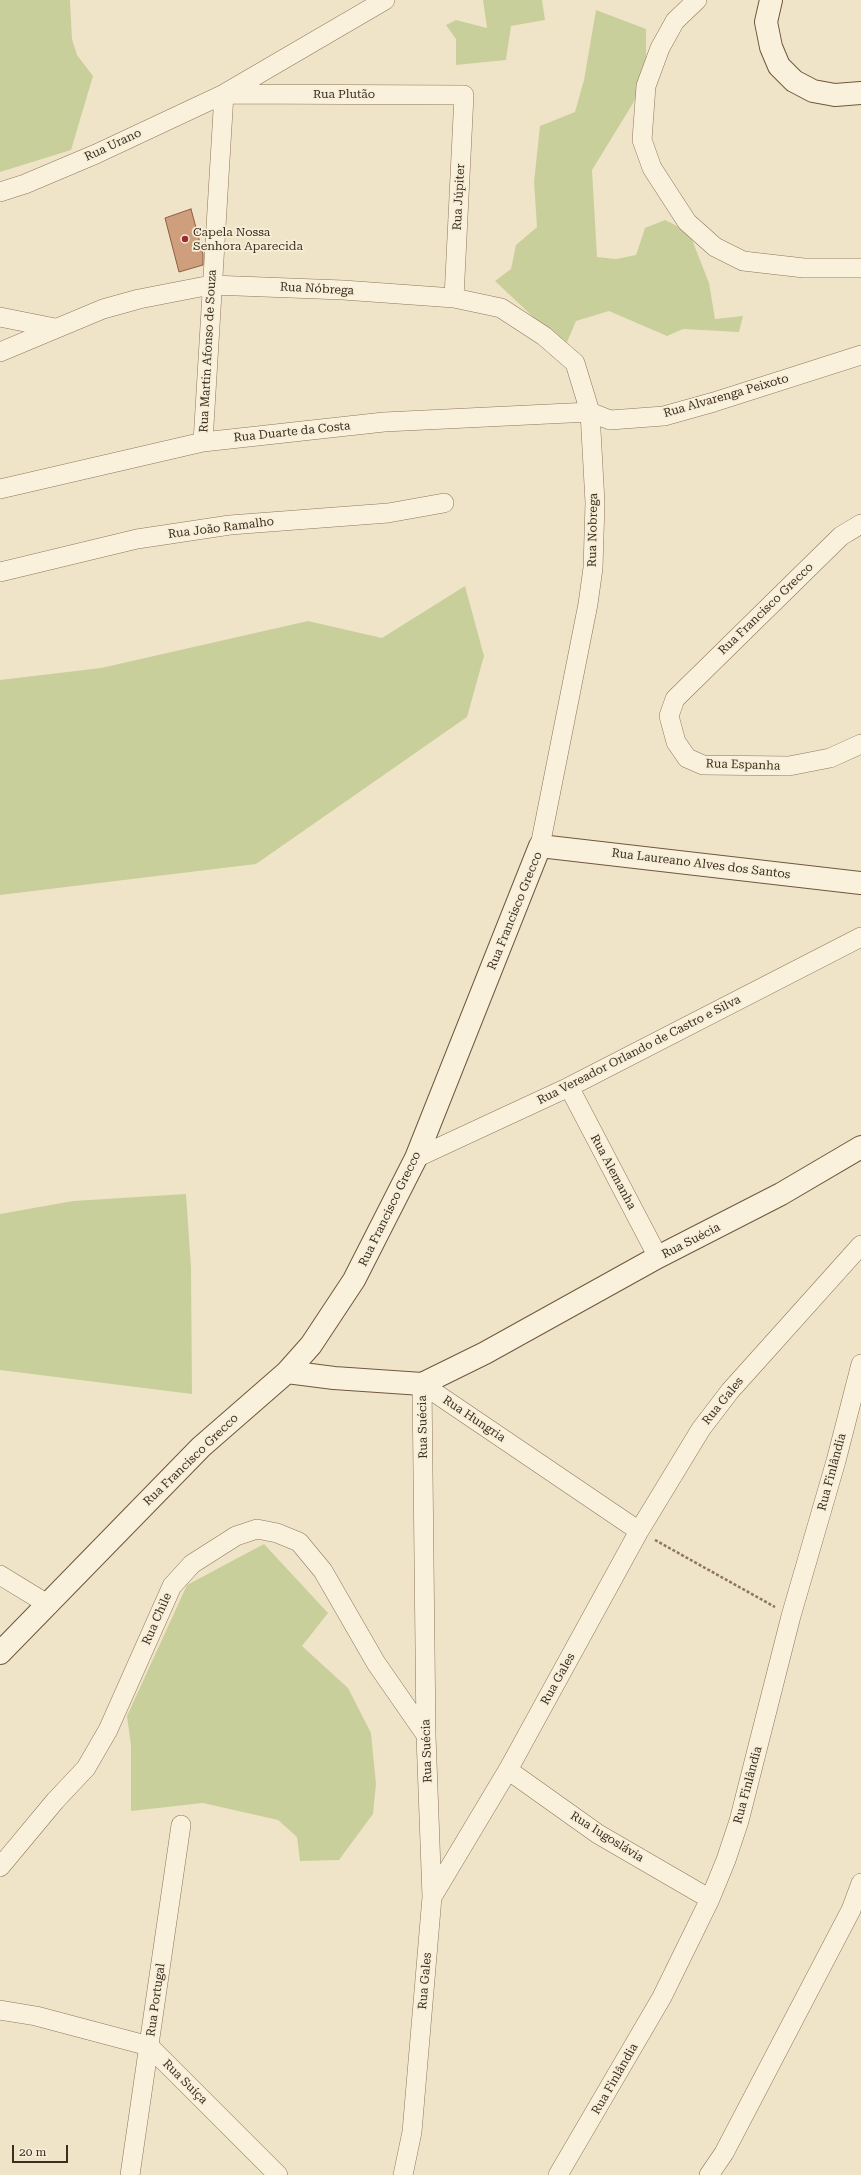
<!DOCTYPE html>
<meta charset="utf-8">
<style>
body{margin:0}
#map{position:relative;width:861px;height:2175px;overflow:hidden;background:#f0e4c8;font-family:"Roboto Serif",serif}
canvas{display:block}
.scale{position:absolute;left:12px;top:2145px;width:56px;height:18px;box-sizing:border-box;border:2px solid #3d2e20;border-top:0;padding-left:5px;font-size:12px;line-height:14px;white-space:nowrap;color:#3d2e20;-webkit-text-stroke:3px #f7eed8;paint-order:stroke}
</style>
<div id="map">
<canvas width="861" height="2175"></canvas>
<div class="scale">20 m</div>
</div>
<script>
const c = document.querySelector('canvas').getContext('2d');
c.lineJoin = 'round';
function fillPath(path, color) { c.fillStyle = color; c.fill(path, 'evenodd'); }
const shape = rows => new Path2D(rows.map(r => 'M' + r).join(''));
function trace(path, color, width, dash) { c.strokeStyle = color; c.lineWidth = width; c.lineCap = dash ? 'butt' : 'round'; c.setLineDash(dash || []); c.stroke(path); }
function write(font, color, halo, rows, align = 'center') {
  c.font = font + ' "Roboto Serif",serif'; c.lineWidth = 3.5; c.setLineDash([]); c.textBaseline = 'middle'; c.strokeStyle = halo; c.fillStyle = color; for (const [text, x, y, turn = 0] of rows) {
    c.save(); c.translate(x, y); c.rotate((+turn || 0) * Math.PI / 180); c.textAlign = isNaN(turn) ? turn : align; if (halo) c.strokeText(text, 0, 0); c.fillText(text, 0, 0); c.restore();
  }
}
fillPath(shape([
 [0,0,70,0,72,39,77,55,93,76,71,150,0,172],
 [483,0,542,0,545,20,511,26,506,60,456,65,456,39,446,25,456,20,487,28],
 [596,10,646,29,646,78,632,105,592,170,597,257,616,259,636,255,645,228,665,220,689,232,709,283,715,319,743,316,739,332,683,329,667,336,609,311,576,321,565,347,495,281,511,269,516,245,537,227,534,182,540,126,575,112,584,80],
 [465,586,484,656,467,717,256,864,0,895,0,680,101,668,308,621,382,638],
 [186,1194,191,1267,192,1394,0,1370,0,1214,73,1201],
 [264,1544,328,1613,302,1646,348,1688,371,1733,376,1784,373,1814,339,1860,300,1861,297,1837,278,1820,203,1803,131,1811,131,1746,127,1716,187,1585]
]), '#c9cf9b');
const building = shape([
 [191,209,203,254,203,265,179,272,165,218,191,209]
]);
fillPath(building, '#cf9f7d');
trace(building, '#8d5f41', 1);
const street = shape([
 [697,0,675,21,660,48,646,86,642,140,652,168,687,222,715,247,743,261,804,268,861,268],
 [224,94,464,95,454,298],
 [0,192,25,184,96,154,224,94,385,0],
 [0,317,55,328],
 [0,352,103,309,139,299,211,285,343,290,454,298,501,308,544,336,575,363,590,412,595,503,593,568,588,604,540,846],
 [203,442,224,94],
 [0,489,203,442,384,422,590,412,610,420,664,416,714,402,861,355],
 [861,524,841,536,675,699,669,716,676,742,687,758,703,765,789,766,830,758,861,744],
 [0,572,137,539,230,525,388,513,444,503],
 [569,1087,658,1257],
 [416,1158,569,1087,861,937],
 [422,1384,426,1735,432,1897],
 [422,1384,639,1531],
 [0,1575,49,1605],
 [508,1770,598,1834,710,1899],
 [0,1867,55,1801,86,1768,108,1730,172,1586,192,1564,236,1536,257,1529,277,1533,299,1542,323,1571,376,1663,426,1735],
 [0,2010,36,2016,149,2046,278,2175],
 [130,2175,181,1825],
 [403,2175,412,2132,432,1897,508,1770,639,1531,701,1429,730,1391,861,1245],
 [558,2175,662,1997,710,1899,726,1860,739,1821,791,1616,836,1461,861,1364],
 [709,2175,724,2153,851,1910,861,1883]
]);
const secondary = shape([
 [771,0,766,22,771,47,779,66,794,81,813,91,835,95,861,93],
 [287,1372,334,1378,422,1384,485,1353,658,1257,781,1194,861,1147],
 [0,1653,201,1447,287,1372,311,1345,354,1280,416,1158,540,846,861,883]
]);
trace(street, '#8d765c', 20);
trace(secondary, '#6f573f', 24);
trace(shape([
 [655,1540,775,1607]
]), '#8d765c', 2.5, [3, 2]);
trace(street, '#faf1dc', 19);
trace(secondary, '#faf1dc', 22);
for (const [x, y, r, color] of [
 [185,239,4,"#9e2a2b"]
]) { const dot = new Path2D(); dot.arc(x, y, r, 0, 2 * Math.PI); c.fillStyle = color; c.fill(dot); trace(dot, '#f7eed8', 1.5); }
write('12px', '#3d2e20', '#f7eed8', [
 ["Rua Plutão",344,94],
 ["Rua Urano",113,145,-25],
 ["Rua Júpiter",459,197,-87],
 ["Rua Nóbrega",317,289,3],
 ["Rua Martin Afonso de Souza",208,351,-87],
 ["Rua Alvarenga Peixoto",726,396,-16],
 ["Rua Duarte da Costa",292,432,-6],
 ["Rua João Ramalho",221,528,-7],
 ["Rua Nobrega",593,530,-89],
 ["Rua Francisco Grecco",766,609,-44],
 ["Rua Espanha",743,765,2],
 ["Rua Laureano Alves dos Santos",701,864,7],
 ["Rua Francisco Grecco",515,911,-68],
 ["Rua Vereador Orlando de Castro e Silva",639,1050,-27],
 ["Rua Alemanha",613,1172,62],
 ["Rua Francisco Grecco",390,1209,-64],
 ["Rua Suécia",691,1241,-27],
 ["Rua Gales",723,1401,-51],
 ["Rua Hungria",474,1419,34],
 ["Rua Suécia",423,1427,-91],
 ["Rua Francisco Grecco",191,1460,-44],
 ["Rua Finlândia",832,1472,-75],
 ["Rua Chile",157,1619,-66],
 ["Rua Gales",558,1679,-61],
 ["Rua Suécia",427,1751,-92],
 ["Rua Finlândia",748,1785,-75],
 ["Rua Iugoslávia",607,1837,32],
 ["Rua Gales",425,1981,-85],
 ["Rua Portugal",156,2000,-82],
 ["Rua Finlândia",615,2079,-60],
 ["Rua Suíça",185,2082,45]
]);
write('12px', '#3d2e20', '#f7eed8', [
 ["Capela Nossa",193,232],
 ["Senhora Aparecida",193,246]
], 'left');
</script>
